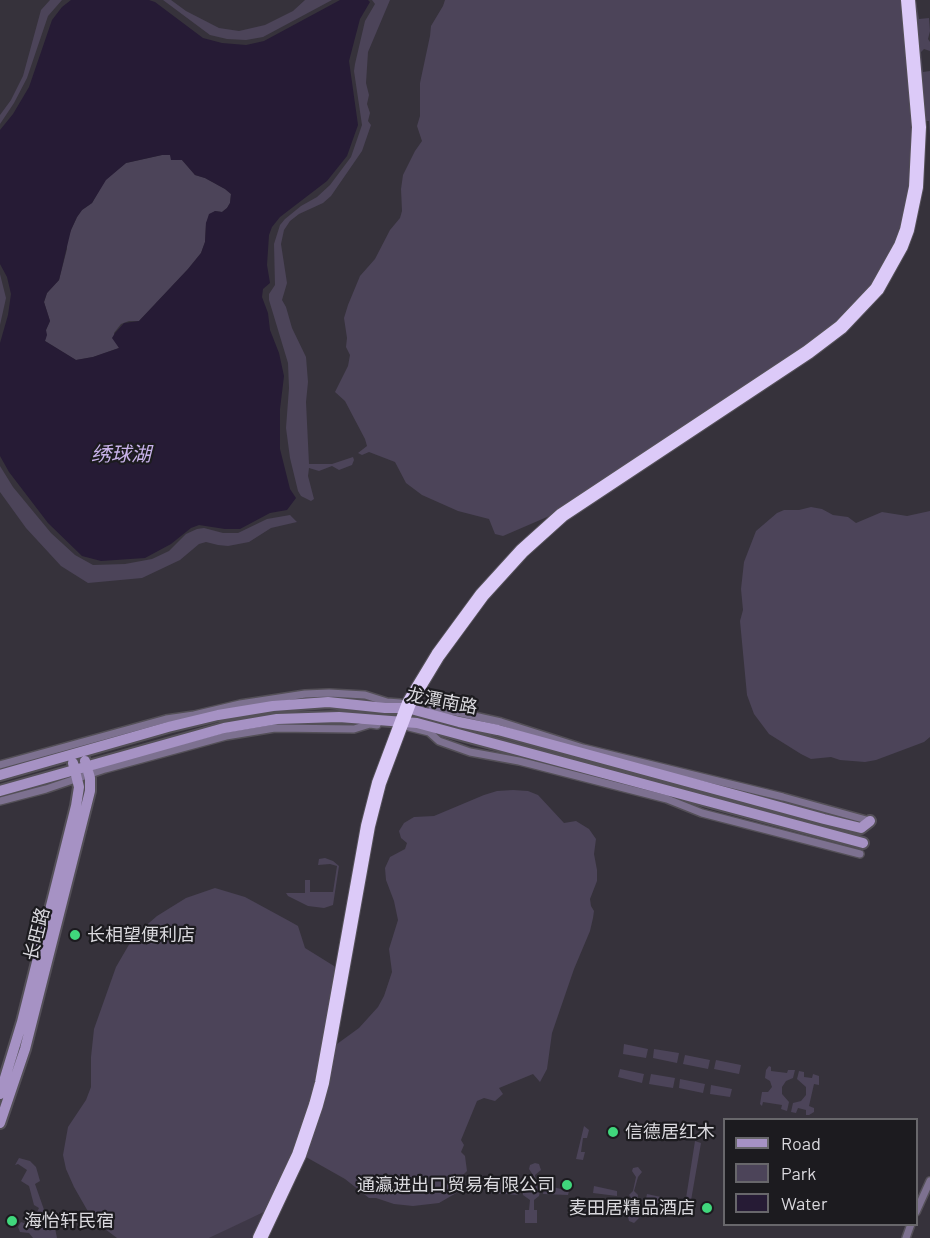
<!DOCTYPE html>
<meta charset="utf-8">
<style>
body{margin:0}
#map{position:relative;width:930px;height:1238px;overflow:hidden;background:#36323b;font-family:Barlow,sans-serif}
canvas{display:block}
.legend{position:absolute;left:723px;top:1118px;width:195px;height:108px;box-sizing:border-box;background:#1c1b1f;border:2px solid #68676b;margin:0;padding:8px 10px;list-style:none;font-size:18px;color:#dad9de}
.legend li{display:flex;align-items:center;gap:12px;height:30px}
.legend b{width:30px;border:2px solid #68676b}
</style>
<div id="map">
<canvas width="930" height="1238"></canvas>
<ul class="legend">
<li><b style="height:8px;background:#a692c4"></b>Road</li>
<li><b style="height:16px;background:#4c4459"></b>Park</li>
<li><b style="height:16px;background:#261b35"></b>Water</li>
</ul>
</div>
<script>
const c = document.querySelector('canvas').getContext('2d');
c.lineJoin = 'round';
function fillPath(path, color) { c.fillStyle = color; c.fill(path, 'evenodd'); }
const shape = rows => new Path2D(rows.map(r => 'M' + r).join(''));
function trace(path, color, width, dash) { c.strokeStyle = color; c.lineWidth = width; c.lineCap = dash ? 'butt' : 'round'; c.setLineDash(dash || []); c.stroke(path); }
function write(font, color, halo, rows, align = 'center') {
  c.font = font + ' Barlow,"Noto Sans SC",sans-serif'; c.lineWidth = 4.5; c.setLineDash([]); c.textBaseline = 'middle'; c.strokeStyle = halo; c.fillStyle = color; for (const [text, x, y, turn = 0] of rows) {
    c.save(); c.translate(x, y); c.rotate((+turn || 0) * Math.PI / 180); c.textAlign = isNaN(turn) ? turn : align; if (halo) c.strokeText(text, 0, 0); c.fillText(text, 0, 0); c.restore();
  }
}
fillPath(shape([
 [266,1211,255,1238,209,1238,233,1226]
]), '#3e3847');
fillPath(shape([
 [50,0,62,0,48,16,27,78,14,103,0,124,0,115,11,100,23,76,41,10],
 [163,0,171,0,186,11,219,28,239,31,265,25,293,11,305,0,332,0,263,37,246,40,227,39,210,35],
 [372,0,390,0,368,52,366,83,369,95,367,104,370,113,368,121,371,125,362,151,331,196,323,203,299,214,290,221,284,230,281,244,287,283,282,300,286,307,292,328,306,357,308,382,306,402,309,464,332,464,353,457,354,460,352,465,339,470,332,466,319,471,309,468,308,476,314,499,311,501,301,496,298,491,290,458,286,428,289,388,288,363,269,300,269,294,275,285,274,244,280,225,285,219,301,206,317,197,330,185,351,157,362,125,354,71,355,64,365,21,375,4],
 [445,0,904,0,914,139,906,223,874,283,835,327,665,442,581,494,554,514,503,536,495,534,489,519,458,511,422,495,406,483,395,462,369,452,362,455,358,453,367,446,365,439,345,401,335,392,348,366,350,355,346,347,347,338,344,318,348,305,360,276,375,259,390,230,400,218,402,211,401,189,403,175,415,151,422,141,417,126,420,116,420,83,430,36,431,26,443,6],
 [911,0,916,0,919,19,929,18,930,31,928,39,930,42,930,51,924,49,921,52,923,72,930,71,930,136,929,121,923,121],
 [162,155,170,155,175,159,182,160,195,175,205,178,225,189,231,194,230,203,227,208,222,212,215,211,206,223,205,242,201,253,188,269,139,321,129,321,121,324,114,333,119,348,93,357,76,360,45,341,46,330,50,321,44,302,47,293,59,280,67,249,67,239,77,217,82,210,92,203,105,180,126,163],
 [0,274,6,298,0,325],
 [0,466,13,487,51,533,75,555,93,565,125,564,152,559,169,551,186,534,197,529,204,528,223,533,238,533,267,519,290,515,297,522,271,528,249,542,228,546,218,545,206,542,199,544,180,560,142,578,88,583,61,566,26,528,0,492],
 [811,507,822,509,833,515,848,517,856,523,882,512,907,516,930,511,930,737,924,742,876,760,865,762,840,760,831,757,811,759,801,754,769,734,754,714,747,695,740,621,743,610,741,589,744,562,756,531,777,513,784,510,799,510],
 [513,790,528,791,538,795,564,823,576,821,589,829,596,839,594,854,597,870,597,881,590,899,591,906,594,911,593,918,590,931,574,969,552,1033,547,1069,540,1082,533,1074,499,1088,503,1094,495,1101,484,1098,477,1101,461,1140,464,1145,461,1152,465,1156,467,1171,463,1175,463,1188,458,1192,439,1203,413,1206,394,1204,376,1198,369,1198,345,1179,306,1157,337,1044,359,1028,378,1007,384,996,392,972,389,949,398,920,394,901,386,880,385,868,390,857,405,849,407,843,401,838,399,831,404,823,414,817,434,816,484,795,497,791],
 [325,858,333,861,339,866,333,905,324,908,308,906,288,896,286,893,305,893,305,880,310,880,310,892,333,892,337,866,330,864,318,865,319,859],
 [215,888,245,897,291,922,298,926,305,948,334,966,337,977,318,1082,296,1150,266,1211,209,1238,117,1238,97,1223,90,1215,74,1187,66,1169,63,1155,68,1127,86,1100,91,1087,91,1057,94,1029,116,967,134,936,157,916,186,898],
 [624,1044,648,1049,646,1058,623,1054],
 [654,1049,679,1053,677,1063,653,1058],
 [685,1055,710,1060,708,1069,683,1064],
 [716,1060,741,1065,739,1074,714,1069],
 [769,1066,771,1067,771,1071,787,1073,788,1070,795,1070,793,1078,786,1081,782,1087,782,1094,789,1102,787,1111,781,1109,782,1105,763,1102,762,1106,760,1104,762,1092,768,1092,772,1087,770,1081,765,1078,766,1070],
 [620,1069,644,1074,642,1083,618,1077],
 [799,1071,804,1072,804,1077,812,1078,813,1074,819,1076,819,1085,814,1084,809,1106,814,1108,814,1112,809,1115,806,1115,806,1110,798,1108,796,1113,791,1112,793,1103,801,1101,806,1095,806,1087,797,1079],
 [651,1074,675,1078,673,1088,649,1084],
 [680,1079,705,1084,703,1093,679,1088],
 [711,1085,732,1089,730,1097,710,1094],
 [584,1126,589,1130,587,1138,583,1138,581,1152,585,1152,583,1160,576,1159],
 [695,1141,701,1143,689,1212,684,1211],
 [19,1158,30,1161,36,1167,40,1181,35,1184,49,1224,54,1223,57,1238,33,1238,29,1233,20,1232,18,1227,21,1222,32,1226,38,1215,36,1214,39,1208,34,1205,29,1186,21,1181,27,1170,18,1164,15,1165],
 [535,1163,539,1164,541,1170,535,1175,536,1183,540,1191,539,1196,534,1200,534,1210,537,1210,537,1223,525,1223,525,1210,529,1210,530,1200,523,1195,522,1190,525,1185,533,1182,533,1175,529,1169,530,1165],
 [638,1167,642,1172,638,1177,634,1191,638,1195,635,1212,639,1218,634,1223,629,1221,628,1217,629,1214,633,1211,633,1200,629,1195,633,1191,636,1177,632,1171,633,1168],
 [494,1182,519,1185,518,1195,492,1193],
 [545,1185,569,1191,568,1195,543,1194],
 [594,1186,617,1191,617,1196,593,1193],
 [647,1194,670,1199,669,1203,645,1204]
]), '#4c4459');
fillPath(shape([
 [71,0,149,0,155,2,203,38,222,43,246,45,264,41,340,0,368,0,370,2,360,19,349,61,358,125,347,156,327,181,280,217,272,227,269,235,267,265,270,283,263,289,262,297,268,313,270,330,279,353,284,376,280,409,280,449,290,489,296,498,287,510,270,513,240,529,225,529,199,525,191,528,171,544,145,558,101,561,82,556,48,523,9,472,0,456,0,343,8,315,11,294,7,277,0,264,0,130,13,114,29,87,52,20,62,7],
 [162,155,170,155,171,160,182,160,195,175,205,178,225,189,231,194,230,203,227,208,222,212,215,211,209,214,206,223,205,242,201,253,188,269,139,321,124,323,115,333,112,338,119,348,93,357,76,360,45,341,47,335,46,330,50,321,44,302,47,293,59,280,71,230,77,217,82,210,92,203,106,180,126,163]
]), '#261b35');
const street = shape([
 [432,709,456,712,501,722,583,748,783,797,870,821],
 [409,727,429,732,439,741,470,752,519,761,667,799,702,813,860,854],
 [0,765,166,719,194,715,240,704,305,694,329,693,365,695,387,702,400,703],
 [0,801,46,789,105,769,226,736,275,728,354,729,370,724,377,725],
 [916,1212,930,1181],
 [906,1238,911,1224]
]);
const secondary = shape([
 [0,775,168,727,218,715,273,706,328,702,385,708,407,708,459,722,498,730,824,819,861,828,870,821],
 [0,791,224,728,277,719,339,717,417,723,863,843],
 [0,1094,22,1022,76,806,79,787,73,763],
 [0,1123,25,1049,90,791,90,778,85,761]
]);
const highway = shape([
 [260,1238,299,1155,316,1105,322,1083,368,826,379,783,409,703,438,655,482,595,522,551,562,515,808,352,841,327,877,289,901,246,907,230,916,187,919,127,908,0]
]);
trace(street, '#545058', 10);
trace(secondary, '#545058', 14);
trace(highway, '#545058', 16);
trace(street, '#7d7190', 7);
trace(secondary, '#a692c4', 10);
trace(highway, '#dccaf8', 14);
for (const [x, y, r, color] of [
 [75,935,6,"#40d77c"],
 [613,1132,6,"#40d77c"],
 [567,1185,6,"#40d77c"],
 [707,1208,6,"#40d77c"],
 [12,1221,6,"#40d77c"]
]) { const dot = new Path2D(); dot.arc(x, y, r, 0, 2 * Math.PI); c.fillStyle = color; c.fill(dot); trace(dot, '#1c1b1f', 2); }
write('18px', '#dad9de', '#1c1b1f', [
 ["龙潭南路",442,701,11],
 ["长旺路",37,934,-76]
]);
write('18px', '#dad9de', '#1c1b1f', [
 ["长相望便利店",87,935],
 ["信德居红木",625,1132],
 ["通瀛进出口贸易有限公司",555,1185,"right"],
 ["麦田居精品酒店",695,1208,"right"],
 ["海怡轩民宿",24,1221]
], 'left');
write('italic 20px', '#c8b2e9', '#1c1b1f', [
 ["绣球湖",121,454]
]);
</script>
